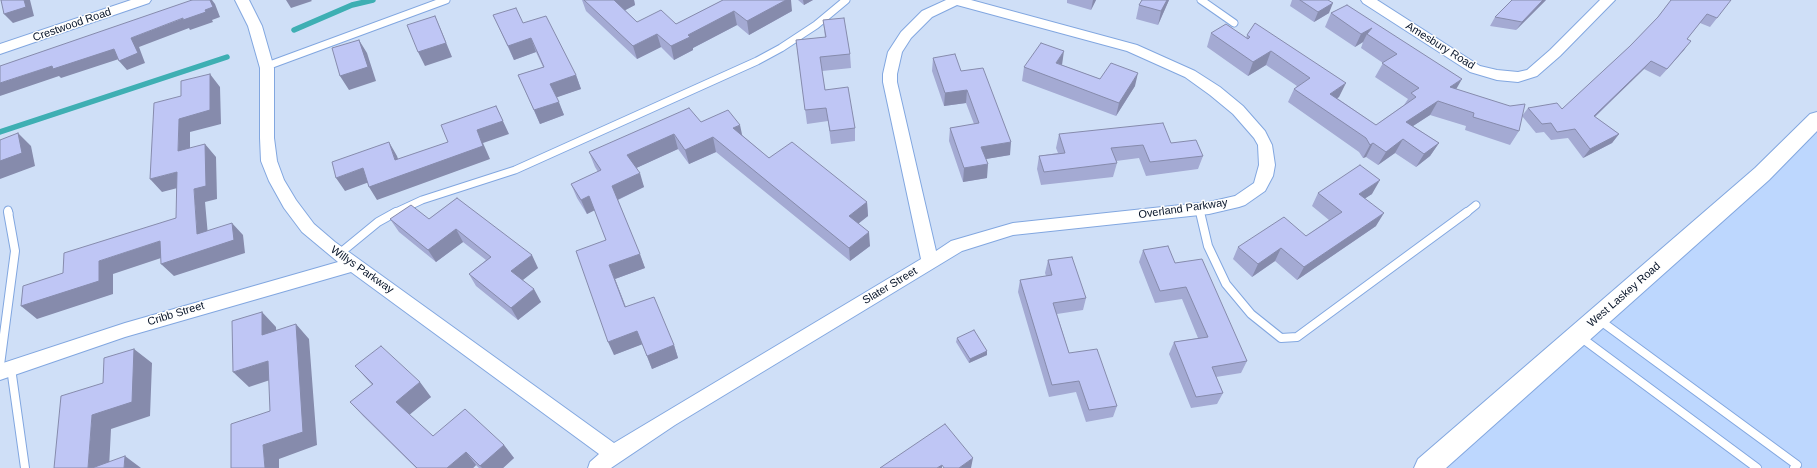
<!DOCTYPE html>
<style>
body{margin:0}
canvas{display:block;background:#cfdff7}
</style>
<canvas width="1817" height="468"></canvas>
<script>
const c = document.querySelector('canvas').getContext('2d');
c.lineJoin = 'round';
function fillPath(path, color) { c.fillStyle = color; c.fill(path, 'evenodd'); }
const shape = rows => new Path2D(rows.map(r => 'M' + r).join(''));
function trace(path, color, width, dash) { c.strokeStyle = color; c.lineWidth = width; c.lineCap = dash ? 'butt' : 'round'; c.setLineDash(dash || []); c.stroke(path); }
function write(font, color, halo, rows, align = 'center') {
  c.font = font + ' Arial,sans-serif'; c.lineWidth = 3; c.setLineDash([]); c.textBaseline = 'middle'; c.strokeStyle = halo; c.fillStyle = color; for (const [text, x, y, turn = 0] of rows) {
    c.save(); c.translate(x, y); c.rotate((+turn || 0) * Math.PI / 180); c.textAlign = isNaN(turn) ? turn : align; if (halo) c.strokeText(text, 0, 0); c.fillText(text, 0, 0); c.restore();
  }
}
fillPath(shape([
 [1817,118,1817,468,1425,468]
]), '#bdd7fe');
trace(shape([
 [294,30,352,5,373,0],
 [0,132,227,57]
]), '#3eafb3', 5.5);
const laneFar1 = shape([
 [1201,0,1234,23],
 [267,66,446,0],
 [1199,209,1200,213],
 [8,210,9,213],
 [394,213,422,200,515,170,757,61,781,48,816,25,846,0],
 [1466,213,1476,205]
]);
const lane = shape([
 [1200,212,1208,246,1226,284,1251,314,1281,338,1297,337,1467,212],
 [339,254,378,222,396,212],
 [1598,319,1797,465,1794,468],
 [1579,336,1757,468],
 [0,365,15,251,8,212],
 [11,368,25,468]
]);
const street = shape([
 [131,0,151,0,149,3,0,54,0,44,131,0],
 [235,0,249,0,262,26,274,68,274,138,277,161,284,180,296,200,314,224,335,242,614,443,921,259,883,82,883,74,888,52,901,32,922,11,946,0,971,0,1137,45,1195,71,1220,87,1243,106,1265,131,1272,145,1275,165,1273,176,1265,191,1245,205,1239,207,1209,214,1013,235,962,251,675,425,611,468,588,468,590,462,599,454,351,272,125,337,0,380,0,364,125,323,338,262,302,232,284,208,269,181,261,161,260,138,260,68,248,26,235,0],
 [957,5,1127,51,1185,77,1210,95,1233,114,1254,138,1258,145,1259,165,1254,183,1235,196,1209,202,1013,223,951,241,936,251,897,82,897,74,902,52,911,38,932,17,957,5],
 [1361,0,1377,0,1480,66,1497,70,1518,72,1527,70,1550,50,1600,0,1615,0,1560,56,1537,76,1518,82,1497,80,1470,72,1363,3,1361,0]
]);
const secondary = shape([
 [1817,112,1817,131,1769,180,1446,468,1414,468,1418,459,1755,168,1810,114,1817,112]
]);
trace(laneFar1, '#82a7e0', 9);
trace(lane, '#82a7e0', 10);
trace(street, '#82a7e0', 2);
trace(secondary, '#82a7e0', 2);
trace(laneFar1, '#fff', 7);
trace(lane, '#fff', 8);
fillPath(street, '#fff');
fillPath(secondary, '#fff');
fillPath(shape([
 [582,0,634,0,635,5,625,10,637,22,676,24,723,0,792,11,749,35,737,25,693,48,693,50,674,60,661,47,637,59,586,11],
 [798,0,813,0,804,5],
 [1067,0,1096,0,1091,10,1067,3],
 [1142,0,1169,0,1158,25,1136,19,1139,5],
 [1292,0,1328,0,1329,13,1314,22,1290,6],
 [1546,0,1516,30,1490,26,1495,17],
 [1671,0,1717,18,1710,27,1700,23,1687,39,1684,50,1660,77,1644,69,1595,117,1619,134,1612,143,1583,158,1568,138,1551,140,1544,132,1536,133,1522,116,1528,108,1562,109,1630,46,1658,17],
 [1347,5,1456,89,1519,131,1510,145,1465,130,1466,126,1430,115,1413,126,1439,143,1430,156,1416,167,1395,153,1378,165,1366,157,1363,158,1359,152,1288,102,1294,89,1297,86,1266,65,1248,76,1207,47,1211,33,1246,38,1247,35,1339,97,1337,98,1376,125,1404,105,1408,99,1375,77,1383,63,1361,48,1363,42,1355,47,1325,27,1331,13],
 [493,15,523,23,576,75,581,89,556,97,564,115,540,124,518,75,543,67,536,52,514,60],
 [823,20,850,54,851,68,822,71,825,90,855,128,855,141,831,144,828,121,807,124,796,40,825,37],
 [933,58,961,71,1010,155,986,159,987,178,963,182,949,141,950,128,974,124,966,103,944,106,932,71],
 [1062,65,1100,79,1135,86,1116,116,1022,81,1024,67],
 [701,122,742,135,769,158,867,202,868,216,858,224,870,246,850,261,716,152,689,164,678,149,636,168,644,187,618,200,645,268,615,279,626,307,674,345,678,358,652,369,642,344,614,355,606,240,595,210,587,214,577,198,571,184,598,172,595,167,589,152],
 [1059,134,1171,143,1203,156,1198,169,1146,176,1139,158,1116,161,1117,163,1113,177,1041,185,1037,169,1039,156,1058,153,1056,148],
 [1318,193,1372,194,1365,198,1376,226,1297,280,1275,261,1252,277,1233,259,1238,247,1306,236,1329,220,1312,206],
 [457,198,538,268,522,280,541,302,518,320,476,286,469,274,486,260,463,242,436,262,399,232,390,219,429,219],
 [1143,250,1175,263,1247,361,1241,373,1216,377,1223,393,1217,404,1191,408,1169,354,1174,342,1198,338,1182,299,1155,303,1139,262],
 [1048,260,1086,298,1083,310,1057,314,1069,353,1117,406,1113,417,1086,422,1076,392,1049,397,1018,292,1020,280,1046,276,1045,273],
 [957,338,987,351,987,355,969,363,956,342],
 [355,366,431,397,409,414,433,436,504,445,514,458,503,468,479,468,476,465,473,468,416,468,363,416,350,402,372,385]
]), '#a4aad3');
fillPath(shape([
 [24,0,30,0,34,16,13,23,4,14],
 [210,0,212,0,215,4,220,17,212,20,213,22,190,30,189,28,139,47,145,63,127,70,119,61,131,38,205,10],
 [286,0,311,0,312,1,291,8],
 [614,0,634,0,635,5,618,14],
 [786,0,791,0,792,11,749,35,747,21],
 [803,0,813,0,804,5],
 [1093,0,1096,0,1091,10],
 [1167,0,1169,0,1158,25,1161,11],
 [1543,0,1546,0,1516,30,1522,22],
 [1333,3,1329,13,1314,22,1318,12],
 [734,11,737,25,693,48,693,50,674,60,671,46,688,35],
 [435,16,441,30,452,57,425,66,418,52],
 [1372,28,1367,34,1363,42,1355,47,1361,34],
 [657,34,661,47,637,59,633,46],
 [531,38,536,52,514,60,508,46],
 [359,40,367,53,376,81,349,90,340,76],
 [1691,41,1684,50,1660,77,1667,69],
 [114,49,122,58,61,78,59,76,0,96,0,83,52,66],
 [1064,51,1062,65,1056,63],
 [1271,51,1266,65,1248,76,1253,62],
 [1651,61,1644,69,1587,124,1594,116],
 [1138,73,1135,86,1116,116,1119,103],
 [210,74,220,87,221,124,190,132,190,164,178,151,179,119],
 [576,75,581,89,555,98,550,84],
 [1462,79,1454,93,1450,87],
 [1346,83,1339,97,1324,107,1330,94],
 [967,90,966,103,944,106,945,93],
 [1438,101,1430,115,1399,135,1406,122],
 [559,102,564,115,540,124,534,110],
 [496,106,509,134,483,143,490,159,377,200,369,187,477,130],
 [740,125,743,139,733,128],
 [18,133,31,146,35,166,0,179,0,161],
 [674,134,678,149,632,170,627,155],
 [1619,134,1612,143,1583,158,1590,149],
 [713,137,716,152,689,164,685,150],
 [1403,139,1395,153,1378,165,1386,152],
 [389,142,397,156,403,173,395,160],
 [1011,142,1010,155,980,160,981,147],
 [1373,143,1366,157,1363,158,1370,145],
 [1439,143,1430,156,1416,167,1424,154],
 [205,144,216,157,217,199,205,202,209,247,197,234,194,189],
 [988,164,987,178,963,182,964,168],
 [363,168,372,181,345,191,336,178],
 [177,172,189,185,162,192,150,179],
 [640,173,644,187,617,200,612,186],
 [1380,180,1372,194,1352,207,1359,194],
 [589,196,595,210,587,214,581,200],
 [867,202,868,216,850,230,849,216],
 [1384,213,1376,226,1297,280,1304,267],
 [232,223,243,235,245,253,174,276,161,264],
 [456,229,463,242,436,262,428,250],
 [869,232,870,246,850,261,849,248],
 [160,241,173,254,113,274,113,294,37,319,21,306,99,261],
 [1281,248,1275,261,1252,277,1258,264],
 [640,254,645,268,615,279,631,321,609,265],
 [532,255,538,268,518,284,511,271],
 [534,289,541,302,518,320,511,308],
 [262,312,276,327,277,350,262,335],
 [296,324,309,339,317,445,279,459,279,468,265,468,263,445],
 [637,331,643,344,614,355,608,342],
 [674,345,678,358,652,369,647,356],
 [134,349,152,363,150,416,111,429,109,468,88,468,92,415],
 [987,351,987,355,969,363,970,359],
 [268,361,282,376,249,387,233,372],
 [420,382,431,397,408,416,396,402],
 [504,445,514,458,503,468,482,468,480,466],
 [466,452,476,465,473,468,447,468],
 [125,456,141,468,124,468],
 [973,458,971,468,959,468],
 [942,465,942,468,937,468]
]), '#868bac');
const building = shape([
 [1,0,24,0,26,7,4,14,1,0],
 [192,0,210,0,213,7,205,10,206,12,183,20,183,18,131,38,138,53,119,61,114,49,53,69,52,66,0,83,0,66,192,0],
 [584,0,614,0,637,22,661,10,676,24,723,0,786,0,747,21,734,11,688,35,690,37,671,46,657,34,633,46,584,0],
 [1142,0,1167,0,1161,11,1139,5,1142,0],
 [1300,0,1328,0,1333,3,1318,12,1300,0],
 [1512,0,1543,0,1522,22,1495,17,1512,0],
 [1671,0,1731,0,1717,18,1707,14,1687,39,1691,41,1667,69,1651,61,1594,116,1619,134,1590,149,1575,129,1557,132,1551,123,1542,124,1528,108,1557,103,1562,109,1630,46,1658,17,1671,0],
 [1347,5,1462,79,1450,87,1510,106,1525,104,1519,131,1473,117,1474,113,1438,101,1406,122,1439,143,1424,154,1403,139,1386,152,1373,143,1370,145,1366,138,1294,89,1310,78,1271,51,1253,62,1211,33,1226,24,1248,39,1250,37,1247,35,1255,23,1346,83,1330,94,1376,125,1416,97,1411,93,1419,88,1382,63,1397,54,1367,34,1372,28,1361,34,1331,13,1347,5],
 [516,8,523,23,546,16,576,75,550,84,559,102,534,110,518,75,544,67,531,38,508,46,493,15,516,8],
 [435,16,446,43,418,52,407,25,435,16],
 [844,18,850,54,820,57,825,90,848,87,855,128,830,131,826,108,805,110,796,40,826,37,823,20,844,18],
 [359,40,368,67,340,76,332,48,359,40],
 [1041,43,1064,51,1056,63,1100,79,1111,63,1138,73,1119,103,1024,67,1041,43],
 [955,54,961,71,983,68,1011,142,981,147,988,164,964,168,950,128,979,123,967,90,945,93,933,58,955,54],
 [210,74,210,110,179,119,178,151,205,144,206,186,194,189,197,234,232,223,234,240,161,264,160,241,99,261,99,281,21,306,23,286,63,273,64,253,176,218,177,172,150,179,154,103,181,96,181,81,210,74],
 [496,106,503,121,477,130,483,146,369,187,363,168,336,178,332,162,389,142,395,160,448,142,441,125,496,106],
 [689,108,701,122,728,110,740,125,733,128,769,158,792,142,867,202,849,216,869,232,849,248,713,137,685,150,674,134,627,155,640,173,612,186,640,254,609,265,625,307,654,297,674,345,647,356,637,331,608,342,576,251,606,240,589,196,581,200,571,184,601,170,589,152,689,108],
 [1163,123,1171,143,1196,140,1203,156,1150,162,1143,145,1111,148,1117,163,1044,172,1039,156,1065,153,1059,134,1163,123],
 [18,133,22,153,0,161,0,140,18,133],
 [1360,165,1380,180,1359,194,1384,213,1304,267,1281,248,1258,264,1238,247,1284,217,1306,236,1342,212,1318,193,1360,165],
 [457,198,532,255,511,271,534,289,511,308,469,274,491,257,456,229,428,250,390,219,411,205,429,219,457,198],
 [1168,246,1175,263,1202,259,1247,361,1212,367,1223,393,1196,397,1174,342,1208,337,1186,287,1160,291,1143,250,1168,246],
 [1072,257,1086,298,1053,303,1069,353,1097,349,1117,406,1089,410,1079,381,1052,385,1020,280,1052,275,1048,260,1072,257],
 [262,312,262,335,296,324,303,432,263,445,265,468,231,468,231,424,270,411,268,361,233,372,232,321,262,312],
 [974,330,987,351,970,359,957,338,974,330],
 [381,346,420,382,396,402,433,436,465,409,504,445,480,466,466,452,447,468,417,468,350,402,373,384,355,366,381,346],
 [134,349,132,402,92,415,88,468,54,468,61,396,103,383,104,358,134,349],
 [945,424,973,458,959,468,944,468,942,465,937,468,880,468,945,424],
 [125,456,124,468,92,468,125,456]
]);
fillPath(building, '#bfc6f5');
trace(building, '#868bac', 1);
write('11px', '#061328', '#fefefe', [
 ["Crestwood Road",72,25,-19],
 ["Amesbury Road",1440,46,32],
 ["Overland Parkway",1183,209,-8],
 ["Willys Parkway",362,270,35],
 ["Slater Street",890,286,-31],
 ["West Laskey Road",1624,295,-41],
 ["Cribb Street",176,314,-17]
]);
</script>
